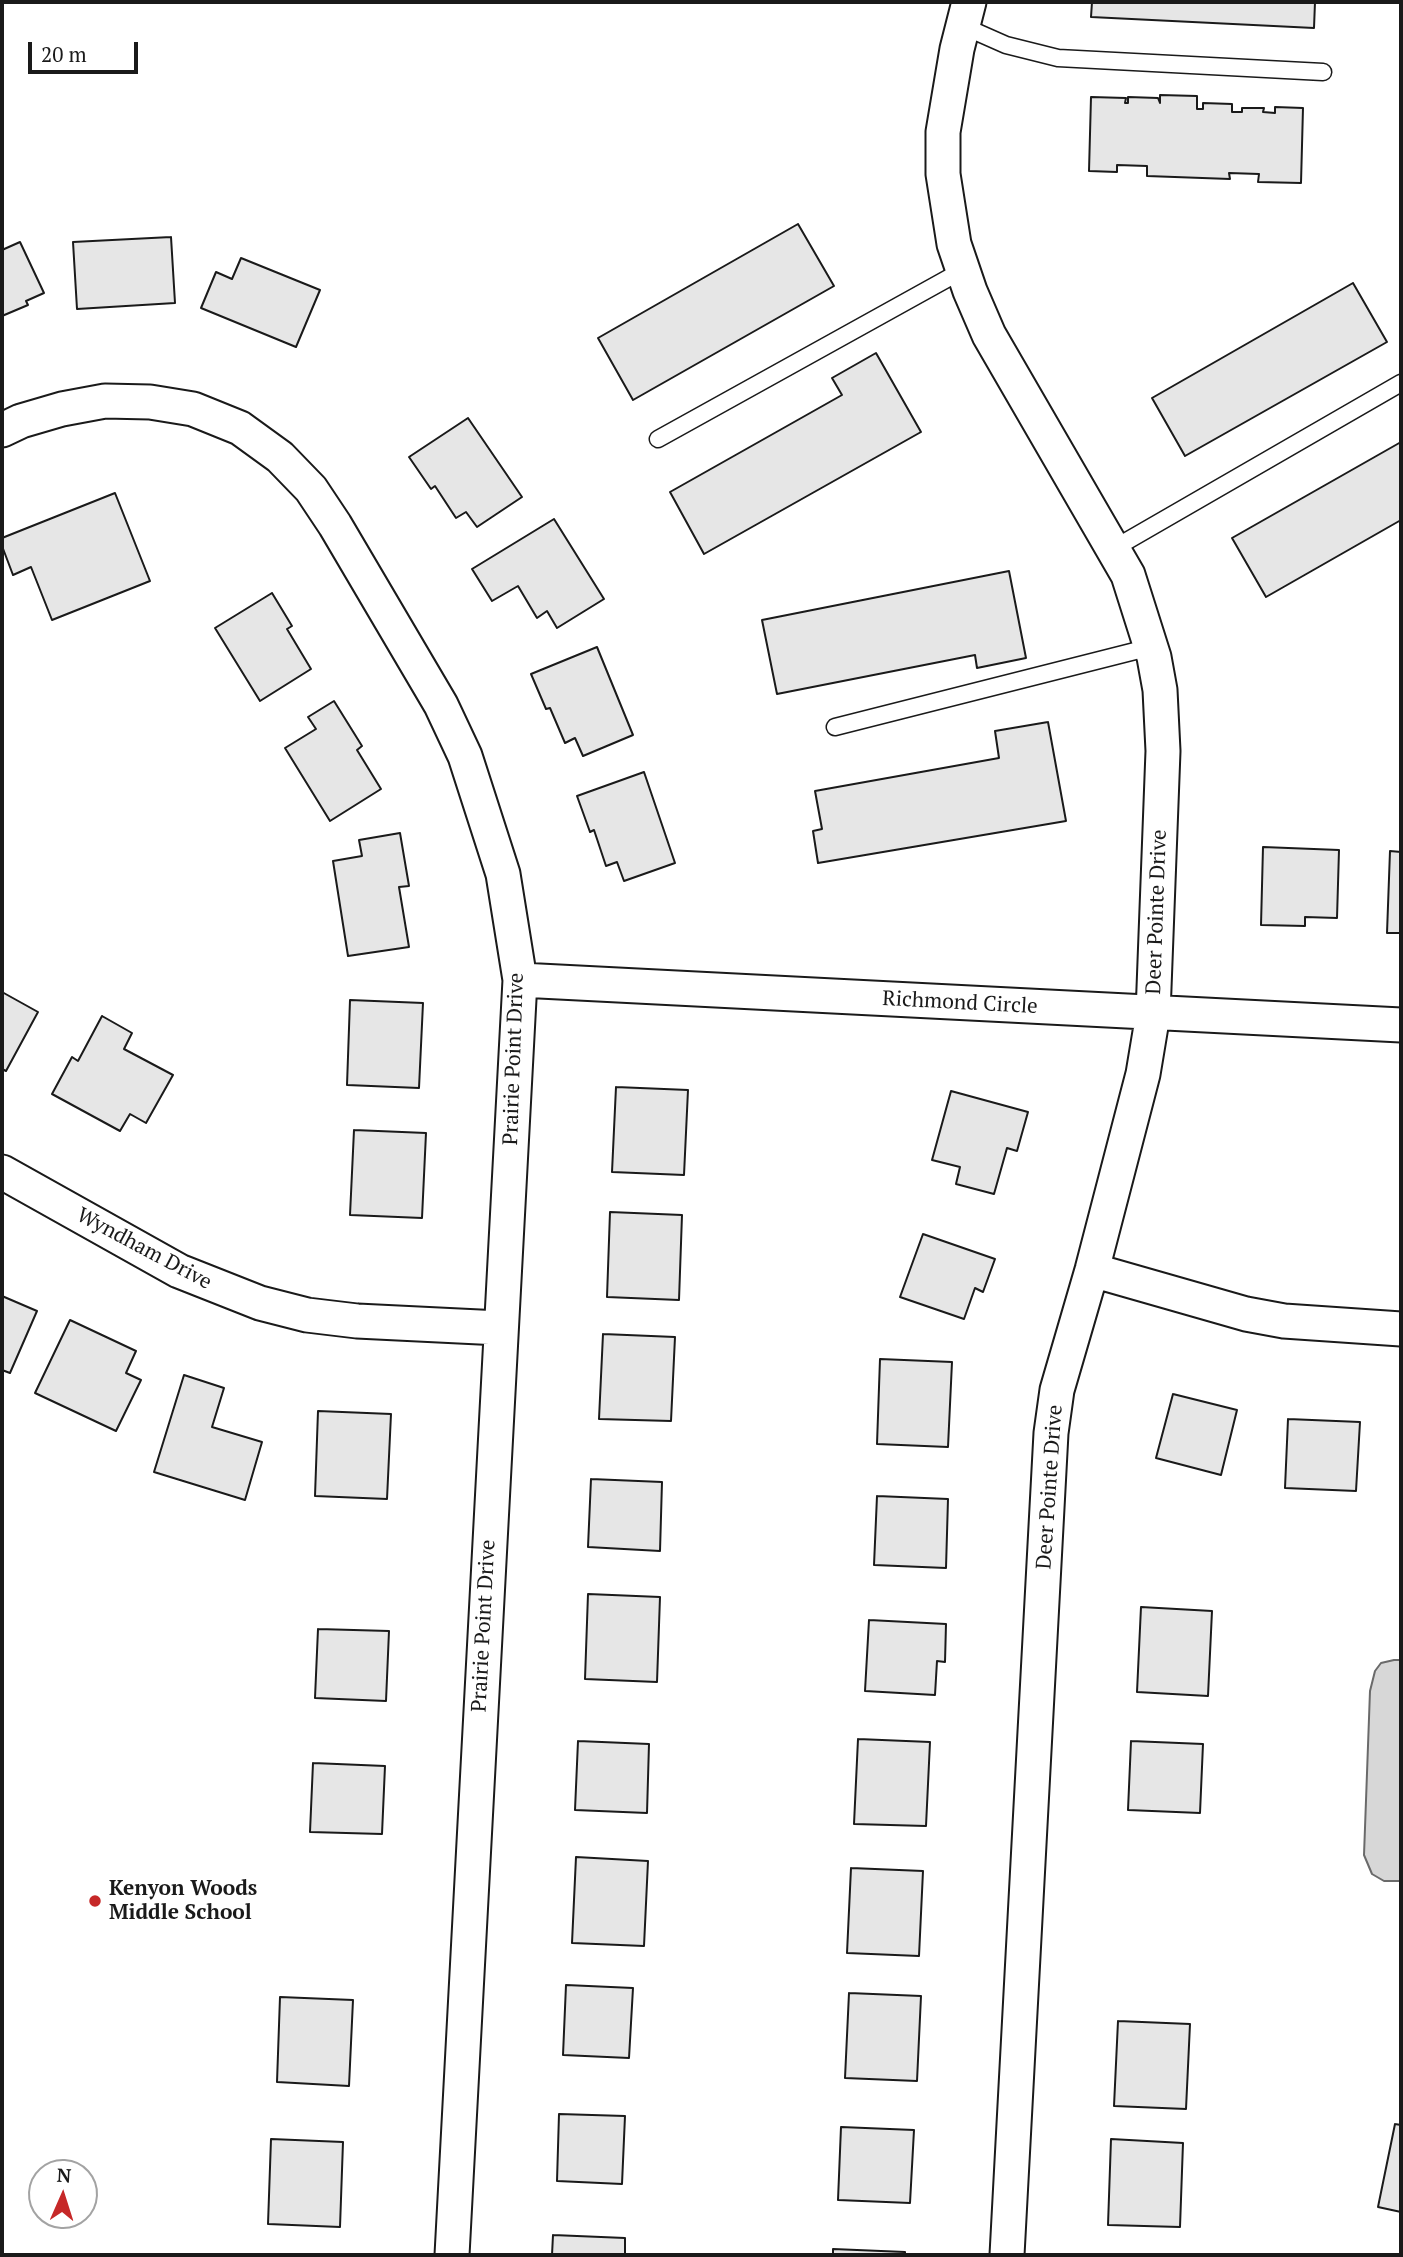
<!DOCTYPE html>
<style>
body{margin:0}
#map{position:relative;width:1403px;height:2257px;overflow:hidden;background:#fff;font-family:"PT Serif",serif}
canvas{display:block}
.frame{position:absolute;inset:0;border:4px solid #1a1a1a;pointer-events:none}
.north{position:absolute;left:28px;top:2159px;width:70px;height:70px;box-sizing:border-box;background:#fff;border:2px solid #a3a3a3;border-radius:50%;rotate:3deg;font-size:19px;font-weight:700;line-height:28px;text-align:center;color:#1a1a1a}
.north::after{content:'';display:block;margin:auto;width:24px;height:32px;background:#c62828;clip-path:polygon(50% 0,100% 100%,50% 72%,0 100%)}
.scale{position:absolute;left:28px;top:42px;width:110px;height:32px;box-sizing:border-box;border:4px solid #1a1a1a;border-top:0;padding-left:9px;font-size:21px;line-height:24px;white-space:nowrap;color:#1a1a1a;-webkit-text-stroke:5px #fff;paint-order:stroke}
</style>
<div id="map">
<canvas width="1403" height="2257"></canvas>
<div class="frame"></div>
<div class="north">N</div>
<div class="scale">20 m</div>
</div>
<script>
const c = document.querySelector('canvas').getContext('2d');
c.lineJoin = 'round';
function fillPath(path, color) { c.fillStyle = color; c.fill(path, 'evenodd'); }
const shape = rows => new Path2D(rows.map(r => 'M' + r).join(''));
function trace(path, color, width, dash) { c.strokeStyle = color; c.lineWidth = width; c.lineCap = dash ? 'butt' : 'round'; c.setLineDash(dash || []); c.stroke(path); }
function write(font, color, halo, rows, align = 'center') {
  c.font = font + ' "PT Serif",serif'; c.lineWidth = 5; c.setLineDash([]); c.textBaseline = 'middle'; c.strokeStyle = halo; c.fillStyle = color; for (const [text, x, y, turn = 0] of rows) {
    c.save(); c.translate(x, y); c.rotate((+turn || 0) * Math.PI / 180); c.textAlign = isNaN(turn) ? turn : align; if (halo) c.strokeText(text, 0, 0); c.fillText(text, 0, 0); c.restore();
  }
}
const water = shape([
 [1394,1660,1401,1660,1401,1881,1384,1881,1372,1874,1364,1855,1370,1691,1375,1671,1381,1663,1394,1660]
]);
fillPath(water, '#d7d7d7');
trace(water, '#6a6a6a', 2);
const building = shape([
 [1092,2,1315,2,1314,28,1091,17,1092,2],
 [1160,95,1197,96,1197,109,1203,109,1203,103,1232,104,1232,112,1242,112,1242,108,1264,108,1263,112,1275,113,1275,107,1303,108,1301,183,1258,182,1259,174,1229,173,1230,179,1147,176,1147,166,1117,165,1117,172,1089,171,1091,97,1126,98,1125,103,1128,103,1128,97,1158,98,1160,103,1160,95],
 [798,224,834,286,633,400,598,338,798,224],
 [171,237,175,303,77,309,73,242,171,237],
 [20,242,44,293,26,301,28,305,2,316,2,250,20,242],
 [241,258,320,290,296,347,201,308,216,272,232,279,241,258],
 [1353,283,1387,342,1185,456,1152,398,1353,283],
 [876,353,921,432,704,554,670,492,842,395,832,378,876,353],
 [468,418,522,497,477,527,466,512,456,518,435,486,431,489,409,457,468,418],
 [1401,442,1401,520,1266,597,1232,538,1401,442],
 [115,493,150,581,52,620,31,567,13,575,2,546,2,538,115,493],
 [554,519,604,599,557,628,547,611,537,618,518,586,492,601,472,569,554,519],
 [1009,571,1026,658,977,668,975,655,777,694,762,620,1009,571],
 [272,593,292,626,287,629,311,669,260,701,215,628,272,593],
 [597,647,633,735,583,756,575,738,565,743,550,708,546,709,531,674,597,647],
 [334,701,362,746,357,750,381,789,330,821,285,748,316,729,308,717,334,701],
 [1048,722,1066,821,818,863,813,831,822,829,815,791,999,758,995,731,1048,722],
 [644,772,675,863,624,881,617,862,606,866,594,830,590,832,577,796,644,772],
 [400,833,409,886,399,887,409,947,348,956,333,861,362,856,359,840,400,833],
 [1263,847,1339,850,1337,918,1305,917,1305,926,1261,925,1263,847],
 [1390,851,1401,852,1401,933,1387,933,1390,851],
 [2,992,38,1012,6,1071,2,1069,2,992],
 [350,1000,423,1003,419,1088,347,1085,350,1000],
 [102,1016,132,1033,124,1049,173,1075,146,1123,130,1114,120,1131,52,1094,72,1057,78,1061,102,1016],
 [616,1087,688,1090,684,1175,612,1172,616,1087],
 [951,1091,1028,1112,1017,1151,1007,1148,994,1194,956,1184,960,1167,932,1160,951,1091],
 [354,1130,426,1133,422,1218,350,1215,354,1130],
 [610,1212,682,1215,679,1300,607,1297,610,1212],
 [923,1234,995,1259,983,1292,975,1288,964,1319,900,1297,923,1234],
 [2,1296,37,1311,10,1373,2,1370,2,1296],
 [70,1320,136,1351,126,1373,141,1380,116,1431,35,1393,70,1320],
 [603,1334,675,1337,671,1421,599,1419,603,1334],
 [880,1359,952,1362,948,1447,877,1444,880,1359],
 [184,1375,224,1388,212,1427,262,1442,245,1500,154,1472,184,1375],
 [1173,1394,1237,1410,1221,1475,1156,1458,1173,1394],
 [318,1411,391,1414,387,1499,315,1496,318,1411],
 [1288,1419,1360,1422,1356,1491,1285,1488,1288,1419],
 [591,1479,662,1482,660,1551,588,1547,591,1479],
 [877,1496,948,1499,946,1568,874,1565,877,1496],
 [588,1594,660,1597,657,1682,585,1679,588,1594],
 [1141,1607,1212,1611,1208,1696,1137,1692,1141,1607],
 [869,1620,946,1624,945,1662,937,1661,935,1695,865,1691,869,1620],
 [318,1629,389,1631,386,1701,315,1698,318,1629],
 [858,1739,930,1742,926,1826,854,1824,858,1739],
 [578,1741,649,1744,647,1813,575,1810,578,1741],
 [1131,1741,1203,1744,1200,1813,1128,1810,1131,1741],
 [313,1763,385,1766,382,1834,310,1832,313,1763],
 [576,1857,648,1861,644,1946,572,1943,576,1857],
 [851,1868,923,1871,919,1956,847,1953,851,1868],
 [566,1985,633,1988,629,2058,563,2055,566,1985],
 [849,1993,921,1996,917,2081,845,2078,849,1993],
 [280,1997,353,2000,349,2086,277,2082,280,1997],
 [1118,2021,1190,2024,1186,2109,1114,2106,1118,2021],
 [559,2114,625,2116,622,2184,557,2181,559,2114],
 [1395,2124,1401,2125,1401,2212,1378,2207,1395,2124],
 [841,2127,914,2130,910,2203,838,2200,841,2127],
 [271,2139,343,2142,340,2227,268,2224,271,2139],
 [1111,2139,1183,2143,1180,2227,1108,2225,1111,2139],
 [553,2235,625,2238,625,2255,552,2255,553,2235],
 [833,2249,905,2252,905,2255,833,2255,833,2249]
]);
fillPath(building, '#e6e6e6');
trace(building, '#1a1a1a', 2);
const lane = shape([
 [963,26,1006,45,1058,58,1323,72],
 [658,439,963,270],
 [1113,549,1401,383],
 [835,727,1151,647]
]);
const street = shape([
 [969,2,957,49,943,132,943,174,954,244,970,291,989,335,1128,575,1154,657,1160,690,1163,751,1153,1014,1143,1074,1092,1270,1057,1390,1051,1433,1007,2255],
 [2,430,21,421,62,409,105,401,150,402,193,409,240,428,280,457,311,489,335,525,441,705,465,756,503,874,520,980,452,2255],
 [520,980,1401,1025],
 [2,1172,179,1271,260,1303,307,1315,357,1321,500,1328],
 [1092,1270,1246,1314,1284,1321,1401,1329]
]);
trace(lane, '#1a1a1a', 19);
trace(street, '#1a1a1a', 37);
trace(lane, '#fff', 16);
trace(street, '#fff', 33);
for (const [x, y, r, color] of [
 [95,1901,7,"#c62828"]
]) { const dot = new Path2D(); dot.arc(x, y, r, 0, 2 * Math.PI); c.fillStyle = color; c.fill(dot); trace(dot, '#fff', 2.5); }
write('21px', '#1a1a1a', '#fff', [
 ["Deer Pointe Drive",1157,912,-88],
 ["Richmond Circle",960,1003,3],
 ["Prairie Point Drive",514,1059,-88],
 ["Wyndham Drive",144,1249,28],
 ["Deer Pointe Drive",1050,1487,-86],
 ["Prairie Point Drive",484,1626,-87]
]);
write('bold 21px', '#1a1a1a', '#fff', [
 ["Kenyon Woods",109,1889],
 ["Middle School",109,1913]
], 'left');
</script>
